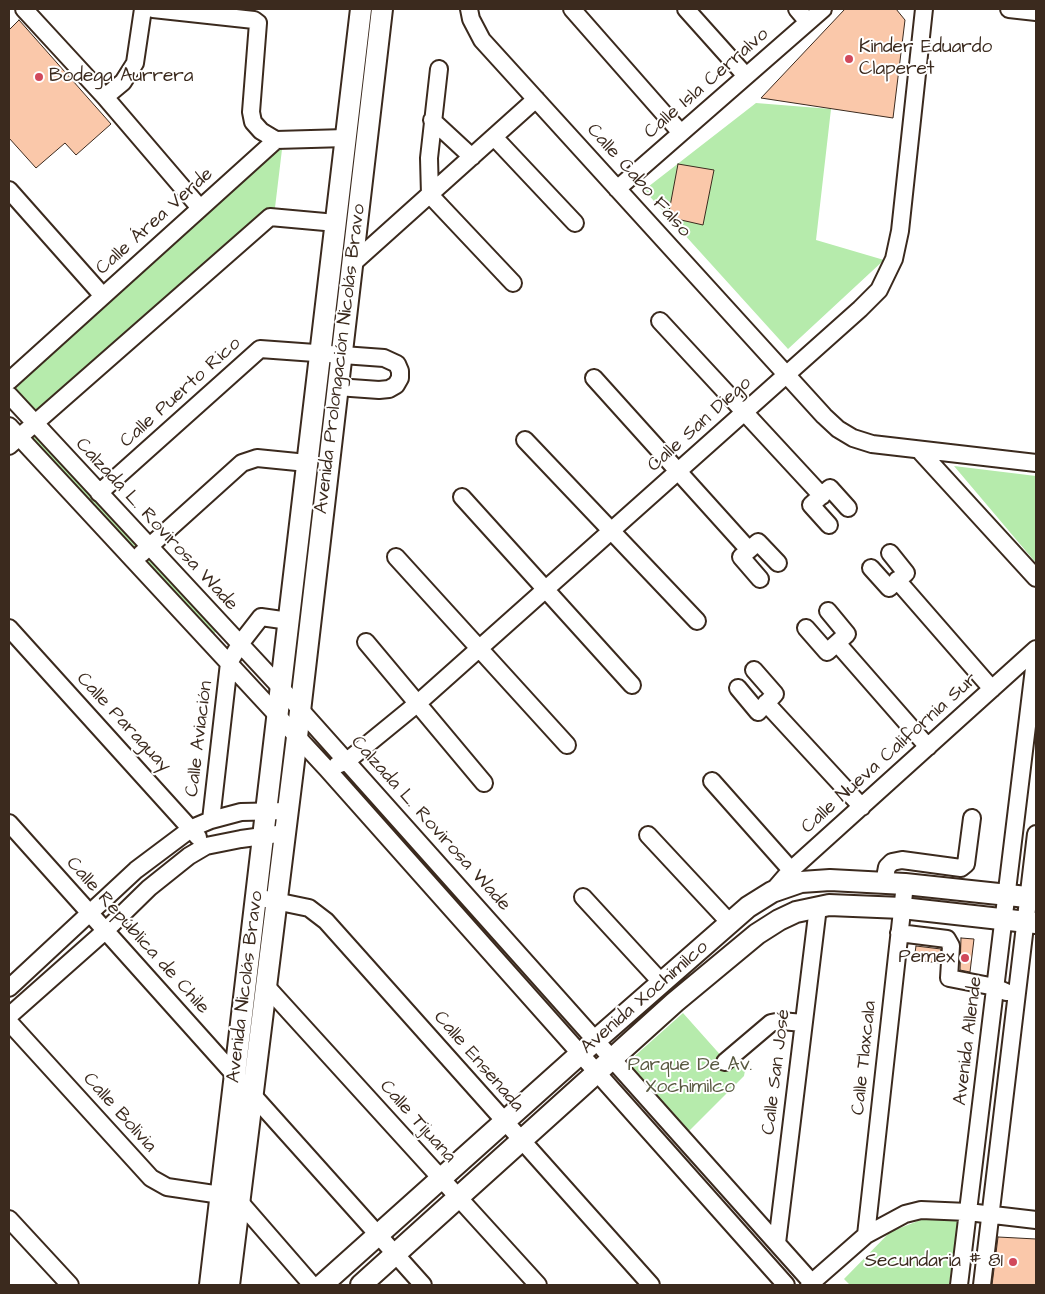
<!DOCTYPE html>
<meta charset="utf-8">
<style>
body{margin:0}
#map{position:relative;width:1045px;height:1294px;overflow:hidden;background:#fff;font-family:"Architects Daughter",sans-serif}
canvas{display:block}
.frame{position:absolute;inset:0;border:10px solid #3b2a1e;pointer-events:none}
</style>
<div id="map">
<canvas width="1045" height="1294"></canvas>
<div class="frame"></div>
</div>
<script>
const c = document.querySelector('canvas').getContext('2d');
c.lineJoin = 'round';
function fillPath(path, color) { c.fillStyle = color; c.fill(path, 'evenodd'); }
const shape = rows => new Path2D(rows.map(r => 'M' + r).join(''));
function trace(path, color, width, dash) { c.strokeStyle = color; c.lineWidth = width; c.lineCap = dash ? 'butt' : 'round'; c.setLineDash(dash || []); c.stroke(path); }
function write(font, color, halo, rows, align = 'center') {
  c.font = font + ' "Architects Daughter",sans-serif'; c.lineWidth = 4; c.setLineDash([]); c.textBaseline = 'middle'; c.strokeStyle = halo; c.fillStyle = color; for (const [text, x, y, turn = 0] of rows) {
    c.save(); c.translate(x, y); c.rotate((+turn || 0) * Math.PI / 180); c.textAlign = isNaN(turn) ? turn : align; if (halo) c.strokeText(text, 0, 0); c.fillText(text, 0, 0); c.restore();
  }
}
fillPath(shape([
 [756,103,831,109,816,240,884,260,788,349,644,190],
 [283,141,274,216,34,423,9,395,9,381],
 [39,430,148,548,134,560,25,443],
 [954,466,1036,476,1036,563],
 [149,548,222,627,207,639,135,561],
 [683,1013,724,1059,746,1065,744,1076,689,1131,628,1062],
 [923,1219,958,1221,949,1285,850,1285,844,1279,890,1232]
]), '#b6ebac');
const building = shape([
 [845,9,896,9,905,20,893,118,761,98,845,9],
 [19,20,111,124,76,155,65,143,36,168,9,138,9,30,19,20],
 [678,164,714,170,703,225,668,217,678,164],
 [961,938,974,939,970,972,960,970,961,938],
 [916,946,941,949,940,963,914,960,916,946],
 [998,1237,1036,1239,1036,1285,992,1285,998,1237]
]);
fillPath(building, '#fac8aa');
trace(building, '#3b2a1e', 1);
const minor = shape([
 [24,9,105,97,200,208],
 [153,9,254,20,258,23,251,112,253,122,261,131,276,140],
 [469,9,471,19,482,40,824,416,838,429,853,438,872,444,1036,463],
 [572,9,681,133],
 [686,9,746,76],
 [797,9,808,22],
 [1009,9,1036,12],
 [439,69,429,158,430,195,513,283],
 [105,97,123,82,135,63,143,9],
 [432,120,472,157],
 [494,137,575,223],
 [617,189,823,9],
 [9,190,103,296],
 [351,265,536,99],
 [660,321,822,496],
 [594,378,749,550],
 [9,381,276,140,346,138],
 [9,395,281,688,814,1285],
 [9,426,327,769,786,1285],
 [525,440,697,621],
 [9,446,270,217,336,223],
 [919,450,1036,578],
 [99,493,260,349,384,358,397,364,400,371,400,378,396,385,389,389,379,390,337,387],
 [462,497,632,685],
 [829,525,811,505,830,488,848,508],
 [141,554,242,463,257,458,307,463],
 [396,557,567,745],
 [871,568,889,588,906,573,890,553],
 [760,579,741,557,758,542,778,563],
 [897,580,992,689],
 [9,628,198,837],
 [806,628,827,652,847,634,828,611],
 [366,642,484,783],
 [837,643,928,747],
 [738,688,758,712,775,694,754,670],
 [766,703,862,807],
 [337,765,347,761,418,703,860,309,879,290,894,259,900,231,924,9],
 [712,781,791,870],
 [211,820,229,663,240,644,261,617,289,621],
 [9,823,423,1285],
 [648,835,730,923],
 [884,883,887,867,892,862,902,860,961,868,966,864,972,818],
 [772,892,791,870,1036,649],
 [256,897,309,908,326,921,651,1285],
 [583,897,662,983],
 [899,933,947,939,951,946,949,978,995,987,1006,992],
 [266,986,538,1285],
 [9,988,136,870,192,828,211,820,241,812,287,811],
 [9,1016,105,931,149,888,189,856,206,846,241,839,285,833],
 [9,1022,151,1178,167,1187,221,1195],
 [725,1062,771,1023,781,1021,803,1023],
 [239,1201,312,1285],
 [9,1219,70,1285],
 [866,1235,905,884],
 [777,1243,818,907],
 [809,1285,866,1235,905,1214,921,1210,968,1212,1036,1220],
 [959,1285,1036,652],
 [982,1285,1036,834]
]);
const major = shape([
 [210,1285,361,9],
 [229,1285,297,737,382,9],
 [322,1285,580,1054,748,907,772,892,801,882,830,880,905,884,1036,898],
 [361,1285,675,1002,757,934,779,920,796,912,829,905,902,908,1036,923]
]);
trace(minor, '#3b2a1e', 20);
trace(major, '#3b2a1e', 24);
trace(minor, '#fff', 16);
trace(major, '#fff', 20);
for (const [x, y, r, color] of [
 [849,59,5,"#d1495b"],
 [39,77,5,"#d1495b"],
 [965,958,5,"#d1495b"],
 [1013,1262,5,"#d1495b"]
]) { const dot = new Path2D(); dot.arc(x, y, r, 0, 2 * Math.PI); c.fillStyle = color; c.fill(dot); trace(dot, '#fff', 2); }
write('19px', '#3b2a1e', '#fff', [
 ["Kinder Eduardo",859,48],
 ["Claperet",859,70],
 ["Bodega Aurrera",49,77],
 ["Pemex",955,958,"right"],
 ["Secundaria # 81",1003,1262,"right"]
], 'left');
write('19px', '#3b2a1e', '#fff', [
 ["Calle Isla Cerralvo",707,84,-41],
 ["Calle Cabo Falso",638,181,48],
 ["Calle Área Verde",155,222,-42],
 ["Avenida Prolongación Nicolás Bravo",341,359,-83],
 ["Calle Puerto Rico",181,393,-42],
 ["Calle San Diego",700,425,-42],
 ["Calzada L. Rovirosa Wade",156,525,47],
 ["Calle Paraguay",123,723,47],
 ["Calle Aviación",200,739,-83],
 ["Calle Nueva California Sur",890,754,-42],
 ["Calzada L. Rovirosa Wade",430,824,48],
 ["Calle República de Chile",137,936,48],
 ["Avenida Nicolás Bravo",246,987,-83],
 ["Avenida Xochimilco",645,998,-41],
 ["Avenida Allende",969,1041,-83],
 ["Calle Tlaxcala",865,1058,-84],
 ["Calle Ensenada",478,1062,49],
 ["Calle San José",777,1072,-83],
 ["Calle Bolivia",119,1113,48],
 ["Calle Tijuana",417,1122,48]
]);
write('19px', '#5a5a42', '#fff', [
 ["Parque De Av.",690,1066],
 ["Xochimilco",690,1088]
]);
</script>
